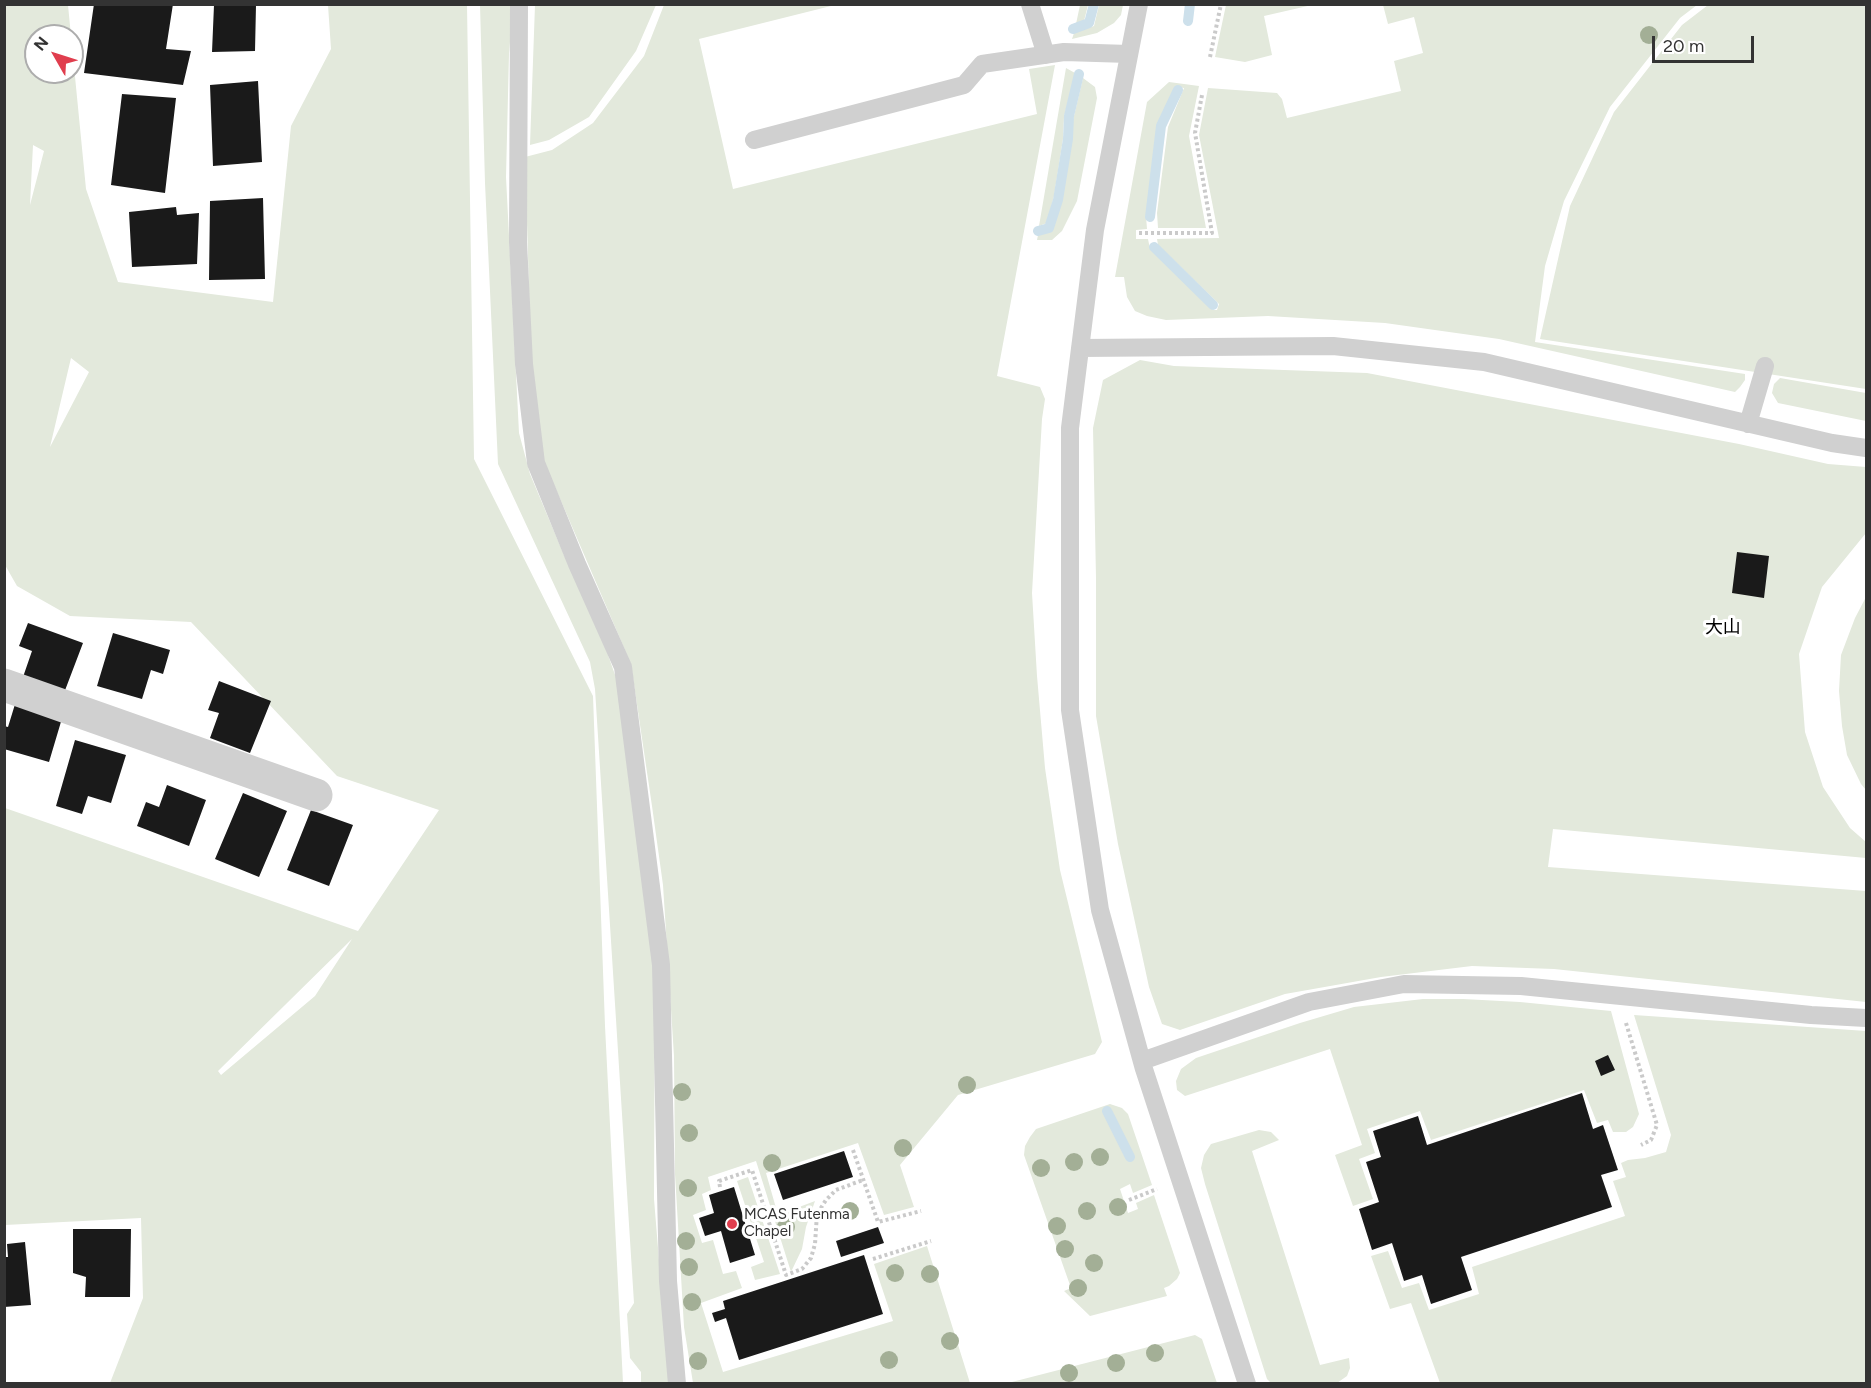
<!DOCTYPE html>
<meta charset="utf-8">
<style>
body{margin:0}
#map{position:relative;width:1871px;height:1388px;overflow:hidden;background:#fff;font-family:Figtree,sans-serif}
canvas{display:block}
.frame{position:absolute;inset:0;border:6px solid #333;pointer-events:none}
.north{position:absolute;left:24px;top:24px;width:60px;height:60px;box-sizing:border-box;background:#fff;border:2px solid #adadad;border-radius:50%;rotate:309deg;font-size:16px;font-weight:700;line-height:24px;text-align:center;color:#333}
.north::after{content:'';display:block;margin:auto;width:21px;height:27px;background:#e03e4e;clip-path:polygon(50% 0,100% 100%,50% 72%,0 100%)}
.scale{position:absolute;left:1652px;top:36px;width:102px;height:27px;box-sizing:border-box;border:3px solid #333;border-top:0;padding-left:8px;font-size:18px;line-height:21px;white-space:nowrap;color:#333;-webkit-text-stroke:4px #fff;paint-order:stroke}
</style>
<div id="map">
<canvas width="1871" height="1388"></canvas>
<div class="frame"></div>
<div class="north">N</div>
<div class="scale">20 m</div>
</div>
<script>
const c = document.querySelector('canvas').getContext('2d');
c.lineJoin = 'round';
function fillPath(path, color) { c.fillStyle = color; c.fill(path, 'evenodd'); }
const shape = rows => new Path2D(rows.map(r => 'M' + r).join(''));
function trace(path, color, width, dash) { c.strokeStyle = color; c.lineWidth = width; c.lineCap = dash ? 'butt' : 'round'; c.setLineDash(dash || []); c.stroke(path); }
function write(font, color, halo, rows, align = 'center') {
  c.font = font + ' Figtree,"Noto Sans JP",sans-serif'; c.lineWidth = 6; c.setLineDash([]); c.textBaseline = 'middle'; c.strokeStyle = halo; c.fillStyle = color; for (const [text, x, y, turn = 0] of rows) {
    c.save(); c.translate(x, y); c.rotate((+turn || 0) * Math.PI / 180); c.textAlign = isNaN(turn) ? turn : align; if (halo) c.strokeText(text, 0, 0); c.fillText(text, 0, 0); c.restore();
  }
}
fillPath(shape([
 [5,5,68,5,71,36,36,36,36,72,72,72,72,46,86,189,118,282,273,302,291,126,331,49,328,5,467,5,474,459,593,696,605,1026,623,1383,110,1383,143,1298,141,1218,5,1225,5,808,358,931,439,810,337,776,191,622,70,616,17,586,5,565],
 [33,145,44,151,30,205],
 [71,358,89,372,50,447],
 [352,939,315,996,221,1075,218,1071],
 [480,5,513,5,509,54,506,177,519,433,530,474,564,555,607,652,621,692,655,961,654,1199,669,1383,641,1383,641,1372,630,1358,627,1314,634,1303,595,689,590,662,498,464,485,183],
 [535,5,656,5,636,51,589,117,549,140,530,145],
 [664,5,835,5,699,39,733,189,1037,114,1029,69,1055,65,997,376,1040,387,1045,399,1042,419,1032,593,1037,676,1045,768,1060,870,1102,1042,1095,1054,958,1095,900,1165,914,1207,884,1215,858,1143,766,1173,778,1215,815,1201,806,1227,802,1249,791,1272,756,1161,708,1177,711,1190,702,1194,706,1210,693,1215,702,1243,713,1240,723,1274,736,1271,742,1288,701,1303,723,1372,893,1321,874,1264,927,1246,970,1383,693,1383,684,1327,675,1174,674,1056,663,885,652,806,631,664,543,459,532,390,525,157,552,150,593,123,644,56],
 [1080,5,1088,5,1084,21,1076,24],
 [1099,5,1123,5,1121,15,1114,23,1097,33,1072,39,1074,33,1094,26],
 [1226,5,1226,4,1312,5,1264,16,1272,55,1245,62,1215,57],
 [1383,5,1697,5,1680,18,1610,107,1564,201,1545,266,1535,342,1745,374,1745,380,1740,387,1735,392,1499,339,1385,323,1268,316,1166,320,1147,316,1135,311,1127,297,1124,277,1115,277,1147,102,1169,82,1199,86,1189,136,1206,228,1158,228,1157,213,1168,127,1184,88,1175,87,1157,127,1146,216,1147,229,1136,230,1136,239,1148,239,1150,249,1213,310,1217,310,1219,304,1158,245,1157,239,1219,238,1199,135,1208,88,1277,93,1282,99,1287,118,1401,91,1394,61,1423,53,1414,17,1388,24],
 [1708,5,1866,5,1866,389,1540,339,1570,206,1614,112,1682,25],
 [1066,68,1075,73,1064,117,1063,139,1054,196,1047,223,1039,226],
 [1083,78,1095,87,1097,98,1077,201,1062,231,1052,240,1037,240,1038,235,1052,231,1061,201,1073,120],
 [1140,360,1174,366,1367,373,1739,444,1828,464,1866,467,1866,533,1822,587,1799,654,1805,732,1823,787,1850,828,1866,842,1866,858,1553,829,1548,867,1866,891,1866,1002,1554,969,1472,966,1381,977,1285,994,1180,1030,1162,1024,1149,987,1118,844,1096,716,1096,578,1093,428,1103,380],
 [1780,378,1866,393,1866,421,1778,403,1772,393,1774,384],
 [1866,597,1866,790,1861,784,1847,755,1842,726,1839,691,1841,655,1855,618],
 [1423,999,1463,999,1520,1002,1611,1011,1639,1114,1633,1127,1626,1132,1613,1132,1608,1120,1597,1123,1584,1090,1431,1140,1420,1111,1367,1129,1375,1153,1359,1159,1373,1199,1353,1206,1335,1155,1362,1145,1330,1049,1185,1096,1177,1090,1176,1081,1181,1069,1196,1058,1300,1023,1354,1007],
 [1634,1015,1866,1031,1866,1383,1440,1383,1411,1303,1390,1309,1371,1256,1388,1251,1402,1288,1419,1283,1429,1310,1479,1294,1472,1267,1625,1216,1613,1181,1626,1177,1621,1163,1628,1160,1645,1158,1666,1152,1671,1135],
 [1110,1104,1122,1108,1128,1114,1152,1185,1133,1193,1130,1184,1120,1189,1128,1213,1138,1209,1136,1203,1154,1195,1180,1273,1177,1279,1169,1286,1164,1288,1167,1296,1090,1316,1064,1291,1071,1288,1024,1155,1025,1146,1030,1137,1036,1129],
 [1259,1130,1271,1132,1279,1140,1252,1151,1320,1365,1349,1358,1350,1368,1347,1376,1337,1383,1271,1383,1267,1379,1205,1184,1201,1168,1204,1155,1211,1144],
 [748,1177,780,1274,755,1280,751,1267,764,1262,737,1181],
 [1195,1335,1202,1339,1217,1383,1008,1383]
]), '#e3e9dc');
trace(shape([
 [1188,21,1190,4],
 [1073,29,1089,23,1094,4],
 [1150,217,1161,126,1178,90],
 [1038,231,1049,228,1058,200,1068,139,1069,116,1079,74],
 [1154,247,1213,305],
 [1107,1111,1130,1157]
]), '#cde0eb', 10);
fillPath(shape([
 [94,4,173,4,166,49,191,51,183,85,84,73],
 [214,5,256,5,255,51,212,52],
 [258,81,262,162,213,166,210,85],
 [122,94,176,98,165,193,111,185],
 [263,198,265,279,209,280,210,201],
 [176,207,177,215,199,213,197,264,132,267,129,212],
 [1737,552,1769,556,1764,598,1732,593],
 [28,623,83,643,64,693,23,677,32,651,19,646],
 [113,633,170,650,163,674,151,670,142,699,97,686],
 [219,681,271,701,250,753,210,738,219,713,208,710],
 [16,701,63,715,49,762,4,749,4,726,8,727],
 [75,740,126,755,111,803,88,796,82,814,56,806],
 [167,785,206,800,189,846,137,826,146,802,159,807],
 [243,793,287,811,259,877,215,859],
 [311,810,353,825,329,886,287,870],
 [1608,1055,1615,1070,1601,1076,1595,1061],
 [1582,1093,1593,1129,1603,1125,1618,1170,1601,1175,1612,1207,1461,1257,1472,1290,1431,1304,1422,1275,1404,1281,1392,1243,1372,1250,1359,1209,1379,1202,1366,1162,1381,1157,1373,1131,1418,1116,1427,1145],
 [844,1151,853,1177,783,1200,774,1174],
 [734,1187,755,1255,730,1263,721,1231,705,1236,699,1218,714,1213,709,1195],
 [878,1227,884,1243,841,1257,836,1241],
 [73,1229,131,1229,130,1297,85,1297,86,1277,73,1273],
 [25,1242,31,1305,4,1307,4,1257,8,1257,7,1244],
 [864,1255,883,1314,739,1360,726,1318,715,1322,712,1313,725,1309,723,1301]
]), '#1a1a1a');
trace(shape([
 [1210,57,1221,4],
 [1139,233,1212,233,1195,133,1202,95],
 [1626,1023,1657,1125,1651,1140,1641,1145],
 [853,1150,878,1222,921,1211],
 [720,1187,719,1181,752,1170,786,1275,802,1269,811,1258,815,1244,817,1214,826,1200,836,1190,863,1180],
 [1129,1200,1157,1189],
 [873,1259,931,1241]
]), '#cacaca', 4, [3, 3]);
trace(shape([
 [519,4,518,242,524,364,536,463,577,564,623,667,661,965,668,1281,677,1384],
 [1030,4,1046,55],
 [1139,4,1095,230,1070,428,1070,710,1100,910,1144,1069,1247,1384],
 [754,140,964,85,982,64,1064,52,1129,54],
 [1080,348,1333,346,1484,362,1832,443,1866,448],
 [1748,424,1765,366],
 [1142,1061,1309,1002,1404,984,1521,986,1811,1015,1866,1018]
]), '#d0d0d0', 18);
trace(shape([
 [4,685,316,795]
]), '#d0d0d0', 33);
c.fillStyle = '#a3af96';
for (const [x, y] of [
 [1649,35],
 [967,1085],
 [682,1092],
 [689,1133],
 [903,1148],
 [1100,1157],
 [1074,1162],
 [772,1163],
 [1041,1168],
 [688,1188],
 [1118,1207],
 [850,1211],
 [1087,1211],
 [1057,1226],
 [786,1227],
 [686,1241],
 [1065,1249],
 [1094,1263],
 [689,1267],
 [895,1273],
 [930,1274],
 [1078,1288],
 [692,1302],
 [950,1341],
 [1155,1353],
 [889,1360],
 [698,1361],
 [1116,1363],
 [1069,1373]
]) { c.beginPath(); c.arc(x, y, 9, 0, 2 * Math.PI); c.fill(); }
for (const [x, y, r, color] of [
 [732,1224,6,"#e03e4e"]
]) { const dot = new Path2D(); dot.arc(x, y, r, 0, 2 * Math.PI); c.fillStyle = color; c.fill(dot); trace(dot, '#fff', 2); }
write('15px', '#333', '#fff', [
 ["MCAS Futenma",744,1215],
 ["Chapel",744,1232]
], 'left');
write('18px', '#000', '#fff', [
 ["大山",1723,628]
]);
</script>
